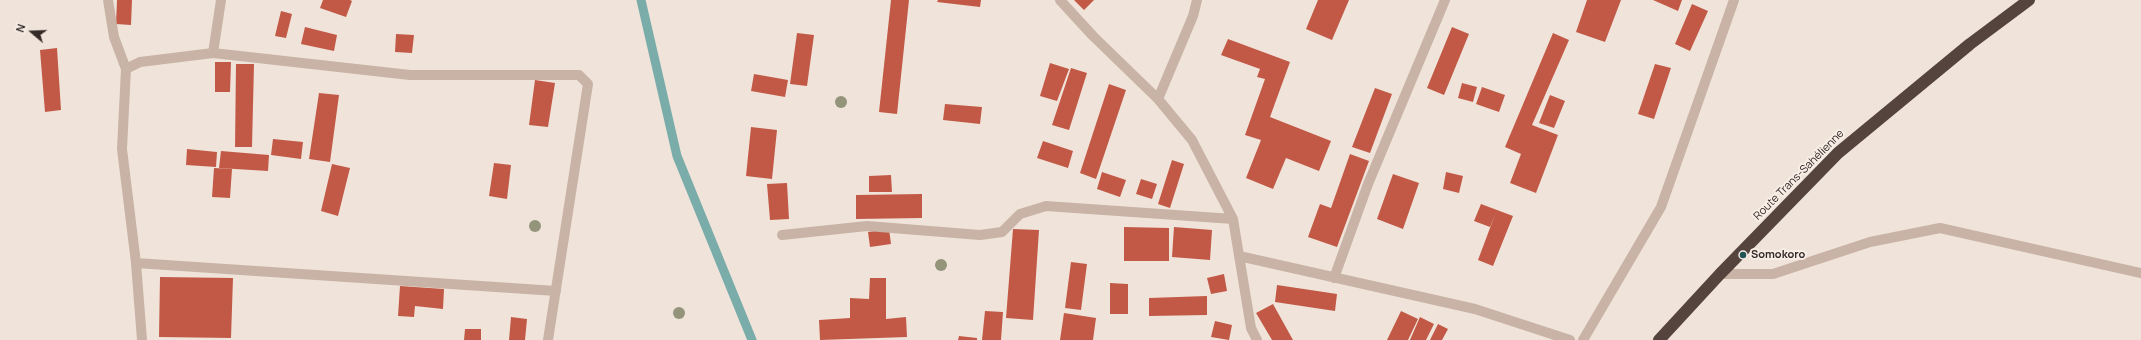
<!DOCTYPE html>
<meta charset="utf-8">
<style>
body{margin:0}
#map{position:relative;width:2141px;height:340px;overflow:hidden;background:#f0e4da;font-family:Manrope,sans-serif}
canvas{display:block}
.north{position:absolute;left:12px;top:12px;width:40px;height:40px;-webkit-text-stroke:3px #f8eee6;paint-order:stroke;rotate:289deg;font-size:11px;font-weight:700;line-height:16px;text-align:center;color:#342a27}
.north::after{content:'';display:block;margin:auto;width:14px;height:18px;background:#342a27;clip-path:polygon(50% 0,100% 100%,50% 72%,0 100%)}
</style>
<div id="map">
<canvas width="2141" height="340"></canvas>
<div class="north">N</div>
</div>
<script>
const c = document.querySelector('canvas').getContext('2d');
c.lineJoin = 'round';
const shape = rows => new Path2D(rows.map(r => 'M' + r).join(''));
function trace(path, color, width, dash) { c.strokeStyle = color; c.lineWidth = width; c.lineCap = dash ? 'butt' : 'round'; c.setLineDash(dash || []); c.stroke(path); }
function fillPath(path, color) { c.fillStyle = color; c.fill(path, 'evenodd'); }
function write(font, color, halo, rows, align = 'center') {
  c.font = font + ' Manrope,sans-serif'; c.lineWidth = 4; c.setLineDash([]); c.textBaseline = 'middle'; c.strokeStyle = halo; c.fillStyle = color; for (const [text, x, y, turn = 0] of rows) {
    c.save(); c.translate(x, y); c.rotate((+turn || 0) * Math.PI / 180); c.textAlign = isNaN(turn) ? turn : align; if (halo) c.strokeText(text, 0, 0); c.fillText(text, 0, 0); c.restore();
  }
}
trace(shape([
 [641,0,677,156,752,340]
]), '#7aacaa', 9);
fillPath(shape([
 [117,0,132,0,131,25,116,24],
 [323,0,350,0,352,1,346,17,320,8],
 [891,0,909,0,897,114,879,112],
 [938,0,981,0,980,7,937,2],
 [1074,0,1094,0,1084,10],
 [1318,0,1349,0,1332,40,1306,29],
 [1587,0,1621,0,1605,42,1576,32],
 [1653,0,1682,0,1678,11],
 [1692,4,1708,11,1690,51,1675,44],
 [281,11,292,14,286,38,275,36],
 [305,27,337,35,334,51,301,44],
 [1452,27,1469,34,1444,95,1427,88],
 [797,33,814,35,807,86,790,84],
 [1553,33,1569,40,1532,125,1558,135,1536,193,1510,183,1521,154,1505,147],
 [396,34,414,35,412,53,395,52],
 [1228,39,1290,62,1270,117,1331,141,1319,171,1286,158,1273,189,1246,178,1261,140,1245,135,1265,79,1257,77,1260,69,1221,55],
 [57,48,61,110,45,112,40,50],
 [215,62,231,62,230,92,215,92],
 [1050,63,1069,69,1057,101,1040,96],
 [236,64,254,64,252,147,235,147],
 [1655,64,1671,68,1654,119,1638,114],
 [1071,68,1087,73,1069,130,1052,125],
 [754,74,788,80,785,97,751,91],
 [535,80,555,83,548,127,529,125],
 [1462,83,1477,87,1473,102,1458,98],
 [1109,84,1126,90,1096,179,1080,173],
 [1482,87,1505,95,1499,112,1476,104],
 [1375,88,1392,94,1370,153,1352,147],
 [319,93,339,95,330,162,309,159],
 [1550,95,1565,101,1554,128,1539,123],
 [945,104,982,107,980,124,943,120],
 [751,127,777,130,772,179,746,176],
 [273,139,303,142,301,159,271,155],
 [1043,141,1073,151,1068,168,1037,158],
 [187,149,217,152,216,167,186,165],
 [221,151,269,155,268,171,219,168],
 [1350,154,1369,161,1337,247,1308,237,1320,204,1331,208],
 [1172,160,1184,164,1170,208,1158,204],
 [494,163,511,165,507,199,489,196],
 [332,164,350,168,338,216,321,211],
 [214,168,232,169,230,198,212,197],
 [1102,172,1126,180,1120,197,1097,189],
 [1446,172,1463,176,1459,193,1443,189],
 [1393,174,1419,183,1403,229,1377,219],
 [891,175,892,192,869,192,869,176],
 [1141,179,1157,184,1152,199,1136,194],
 [787,183,789,219,770,220,767,184],
 [922,194,922,218,856,219,856,195],
 [1481,204,1513,216,1493,266,1478,260,1496,212,1490,227,1474,221],
 [1124,227,1169,228,1169,261,1124,261],
 [1174,227,1212,230,1210,260,1172,257],
 [889,229,891,244,870,247,868,232],
 [1013,229,1039,230,1033,320,1006,318],
 [1071,262,1087,264,1081,310,1065,308],
 [1224,274,1227,291,1211,294,1207,278],
 [160,277,233,278,231,338,159,337],
 [870,278,886,278,886,319,906,317,907,337,820,340,819,320,850,318,850,298,869,299],
 [1110,283,1128,284,1128,314,1110,314],
 [1277,285,1337,294,1335,311,1275,302],
 [400,286,444,289,443,309,415,306,414,317,398,316],
 [1207,296,1207,315,1149,316,1149,298],
 [1273,304,1293,340,1272,340,1256,313],
 [985,311,1003,312,1001,340,982,340],
 [1401,311,1418,319,1408,340,1387,340],
 [1064,313,1096,318,1093,340,1060,340],
 [511,317,527,319,525,340,509,340],
 [1420,317,1434,324,1426,340,1410,340],
 [1215,321,1232,325,1229,340,1211,337],
 [1438,324,1448,329,1442,340,1430,340],
 [465,329,481,329,481,340,464,340],
 [959,336,977,338,977,340,958,340]
]), '#c25946');
trace(shape([
 [1720,274,1773,274,1870,242,1940,228,2141,273]
]), '#c8b3a6', 10);
trace(shape([
 [108,0,114,37,126,69],
 [1060,0,1093,36,1158,99,1192,140,1233,219,1251,328,1257,340],
 [213,53,221,0],
 [1158,99,1193,16,1197,0],
 [782,235,867,226,980,235,1002,232,1020,214,1046,206,1233,219],
 [1239,256,1475,309,1570,340],
 [136,263,556,291],
 [1334,278,1368,184,1445,0],
 [142,340,136,263,122,149,126,69,140,62,213,53,410,75,579,75,588,84,548,340],
 [1583,340,1661,207,1734,0]
]), '#c8b3a6', 10);
trace(shape([
 [1659,340,1720,274,1838,153,1970,44,2029,0]
]), '#55433e', 12);
c.fillStyle = '#93947a';
for (const [x, y] of [
 [841,102],
 [535,226],
 [941,265],
 [679,313]
]) { c.beginPath(); c.arc(x, y, 6, 0, 2 * Math.PI); c.fill(); }
for (const [x, y, r, color] of [
 [1743,255,4,"#1e5453"]
]) { const dot = new Path2D(); dot.arc(x, y, r, 0, 2 * Math.PI); c.fillStyle = color; c.fill(dot); trace(dot, '#f8eee6', 1.5); }
write('11px', '#342a27', '#f8eee6', [
 ["Route Trans-Sahélienne",1799,175,-45]
]);
write('bold 11px', '#342a27', '#f8eee6', [
 ["Somokoro",1751,255]
], 'left');
</script>
